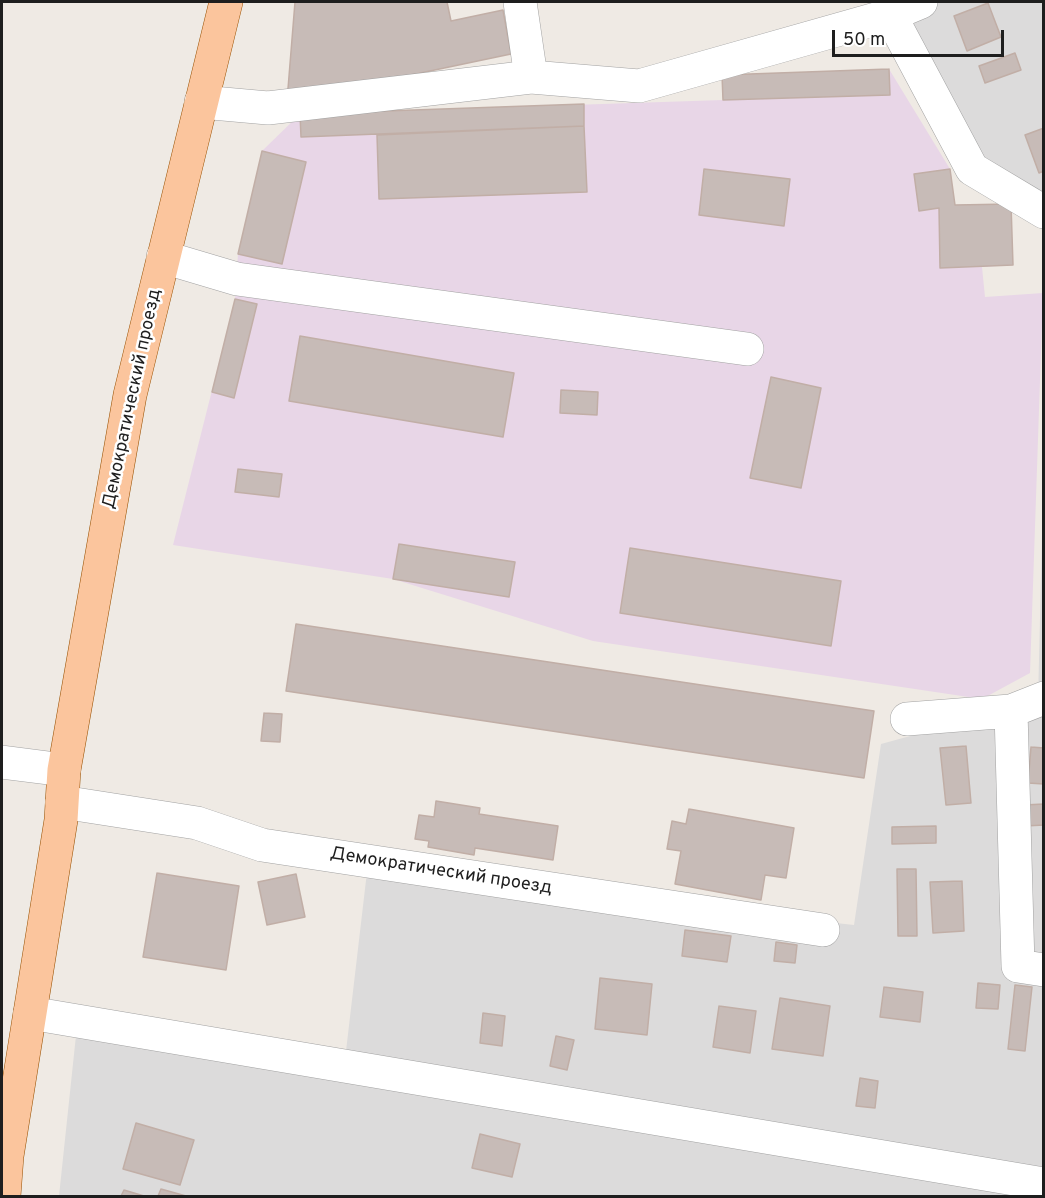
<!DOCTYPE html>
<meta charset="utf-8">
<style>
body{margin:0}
#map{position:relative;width:1045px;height:1198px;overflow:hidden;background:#efeae4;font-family:Overpass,sans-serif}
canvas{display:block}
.frame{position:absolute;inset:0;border:3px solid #1e1e1e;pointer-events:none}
.scale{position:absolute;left:832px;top:30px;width:172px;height:27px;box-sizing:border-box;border:3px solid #1e1e1e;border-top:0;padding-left:8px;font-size:18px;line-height:21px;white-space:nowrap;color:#1e1e1e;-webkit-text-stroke:4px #fff;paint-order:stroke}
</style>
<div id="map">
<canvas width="1045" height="1198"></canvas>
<div class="frame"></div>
<div class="scale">50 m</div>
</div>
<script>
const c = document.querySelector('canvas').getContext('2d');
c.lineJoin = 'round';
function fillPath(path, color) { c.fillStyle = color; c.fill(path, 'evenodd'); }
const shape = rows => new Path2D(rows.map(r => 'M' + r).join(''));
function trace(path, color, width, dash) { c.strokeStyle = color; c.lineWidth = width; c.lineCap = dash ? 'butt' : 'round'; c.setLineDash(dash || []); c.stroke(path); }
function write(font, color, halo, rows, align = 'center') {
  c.font = font + ' Overpass,sans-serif'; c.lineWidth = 5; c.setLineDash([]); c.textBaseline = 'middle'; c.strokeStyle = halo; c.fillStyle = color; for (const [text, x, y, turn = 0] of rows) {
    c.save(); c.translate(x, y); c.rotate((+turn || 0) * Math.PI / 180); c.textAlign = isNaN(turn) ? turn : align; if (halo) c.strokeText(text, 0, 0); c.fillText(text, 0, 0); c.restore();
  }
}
fillPath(shape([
 [911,2,1043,2,1043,212,980,167,900,6],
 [1043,493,1043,1196,59,1196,77,1026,344,1068,367,872,854,925,881,744,1038,701]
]), '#dcdbdb');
fillPath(shape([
 [889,69,950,169,955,205,1011,204,1013,265,982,267,985,297,1043,293,1030,673,982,699,593,641,393,579,173,545,235,299,238,254,262,151,300,114,723,100,722,75]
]), '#e8d6e7');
const building = shape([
 [295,2,447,2,451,21,503,10,511,54,287,101,295,2],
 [988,3,1001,37,967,51,954,16,988,3],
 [1015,53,1021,70,985,83,979,66,1015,53],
 [889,69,890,95,723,100,722,75,889,69],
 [584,104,584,126,301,137,300,114,584,104],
 [584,126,587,192,379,199,377,135,584,126],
 [1044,128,1044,171,1039,173,1025,135,1044,128],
 [262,151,306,162,282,264,238,254,262,151],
 [704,169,790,179,784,226,699,215,704,169],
 [950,169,955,205,1011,204,1013,265,940,268,939,208,919,211,914,174,950,169],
 [235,299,257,304,234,398,212,392,235,299],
 [300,336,514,373,503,437,289,401,300,336],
 [771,377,821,388,801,488,750,478,771,377],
 [561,390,598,392,597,415,560,413,561,390],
 [238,469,282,474,279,497,235,492,238,469],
 [399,544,515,562,509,597,393,579,399,544],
 [630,548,841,581,831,646,620,613,630,548],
 [296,624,874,711,864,778,286,691,296,624],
 [264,713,282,714,280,742,261,741,264,713],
 [966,746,971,803,946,805,940,748,966,746],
 [1031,747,1044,748,1044,784,1028,783,1031,747],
 [436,801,480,808,479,814,558,826,553,860,475,848,474,855,428,847,429,841,415,839,419,815,434,817,436,801],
 [1044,804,1044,825,1025,826,1024,805,1044,804],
 [689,809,794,828,786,878,765,875,761,900,675,884,681,851,667,849,672,821,686,824,689,809],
 [936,826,936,843,892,844,892,827,936,826],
 [897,869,916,869,917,936,898,936,897,869],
 [157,873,239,886,226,970,143,957,157,873],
 [296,874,305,917,267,925,258,882,296,874],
 [962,881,964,931,933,933,930,882,962,881],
 [685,930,731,936,727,962,682,956,685,930],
 [776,942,797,945,795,963,774,961,776,942],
 [600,978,652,984,647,1035,595,1029,600,978],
 [978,983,1000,985,998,1009,976,1008,978,983],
 [1015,985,1032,987,1025,1051,1008,1049,1015,985],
 [884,987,923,992,920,1022,880,1017,884,987],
 [780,998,830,1006,823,1056,772,1049,780,998],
 [719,1006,756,1011,750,1053,713,1047,719,1006],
 [483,1013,505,1016,502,1046,480,1043,483,1013],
 [556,1036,574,1040,567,1070,550,1066,556,1036],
 [860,1078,878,1081,875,1108,856,1106,860,1078],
 [136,1123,194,1140,180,1185,123,1169,136,1123],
 [480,1134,520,1144,512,1177,472,1168,480,1134],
 [161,1189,186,1196,158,1196,161,1189],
 [124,1190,144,1196,121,1196,124,1190]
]);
fillPath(building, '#c7bbb7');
trace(building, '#c1aea6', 1.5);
const minor = shape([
 [520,2,531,77],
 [890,15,972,169,1044,212],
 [201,102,268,108,531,77,639,86,890,15,921,2],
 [163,257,237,279,747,349],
 [1011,711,1018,966,1044,970],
 [907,719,1011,711,1044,698],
 [2,762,64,770],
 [62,802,197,823,262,845,823,930],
 [30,1013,1044,1184]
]);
const major = shape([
 [4,1196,7,1156,61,820,64,770,130,395,226,2]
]);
trace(minor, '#a2a2a2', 34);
trace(major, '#975001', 34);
trace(minor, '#fff', 33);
trace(major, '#fbc59d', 33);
write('18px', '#1e1e1e', '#fff', [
 ["Демократический проезд",133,399,-78],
 ["Демократический проезд",441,872,9]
]);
</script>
